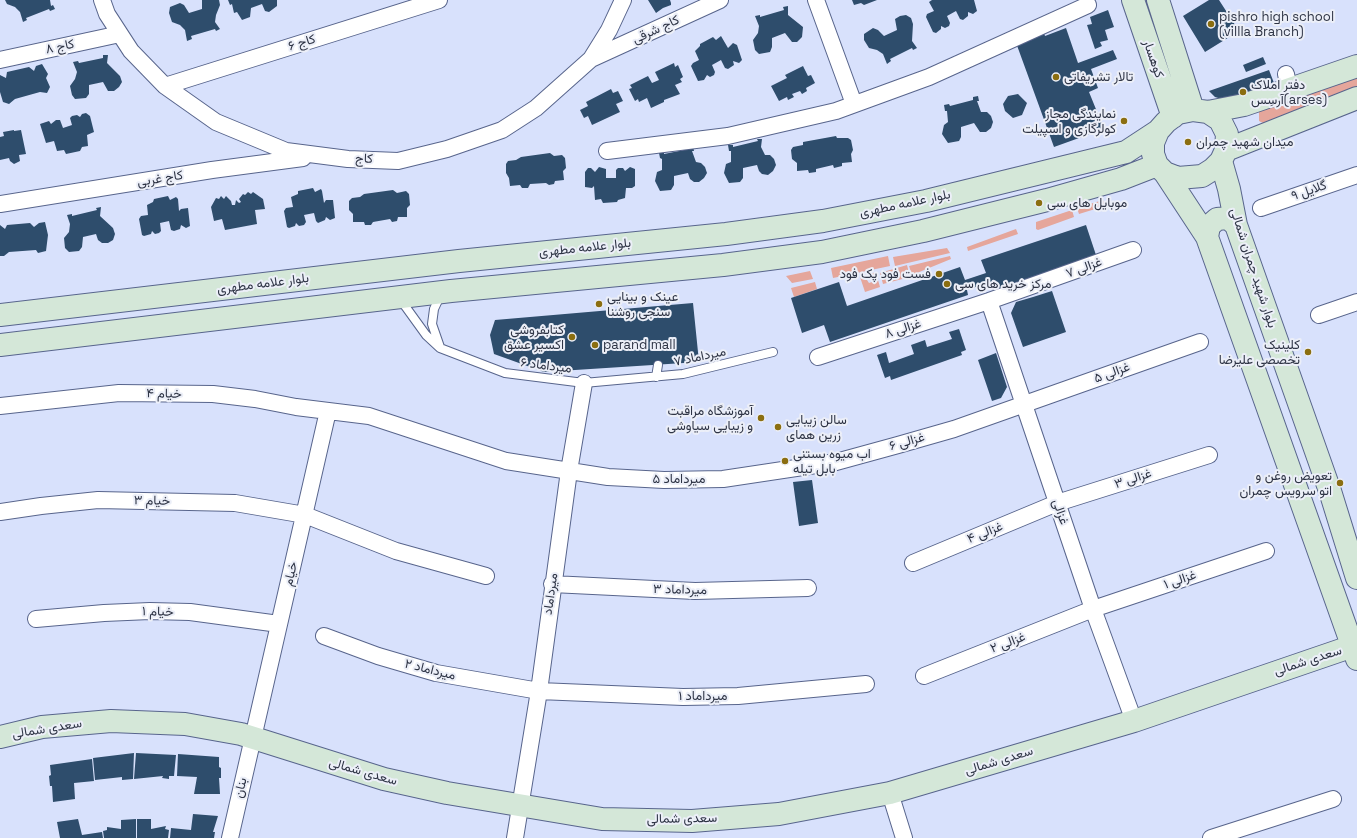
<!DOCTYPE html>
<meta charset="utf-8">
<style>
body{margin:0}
canvas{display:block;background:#d8e1fc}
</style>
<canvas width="1357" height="838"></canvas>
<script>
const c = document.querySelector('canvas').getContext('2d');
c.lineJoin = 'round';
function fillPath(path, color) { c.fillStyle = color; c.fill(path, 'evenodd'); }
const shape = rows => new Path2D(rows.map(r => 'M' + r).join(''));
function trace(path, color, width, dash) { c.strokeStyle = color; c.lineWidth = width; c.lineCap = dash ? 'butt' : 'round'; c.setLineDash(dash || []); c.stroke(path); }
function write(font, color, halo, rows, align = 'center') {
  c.font = font + ' "Space Grotesk",Vazirmatn,sans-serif'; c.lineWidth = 4; c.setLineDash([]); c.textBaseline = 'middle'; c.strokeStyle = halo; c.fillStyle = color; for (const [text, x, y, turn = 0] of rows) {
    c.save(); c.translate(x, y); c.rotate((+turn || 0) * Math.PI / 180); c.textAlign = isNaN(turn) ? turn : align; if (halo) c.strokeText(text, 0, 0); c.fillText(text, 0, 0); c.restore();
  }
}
fillPath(shape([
 [1357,74,1357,88,1265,124,1259,121,1259,112,1269,105],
 [1103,200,1105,206,1079,214,1077,208],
 [1072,210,1074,217,1038,230,1036,229,1036,222],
 [1016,229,1018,234,968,251,967,247],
 [947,248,950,253,895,266,893,257],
 [888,256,890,266,833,278,831,268],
 [950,256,951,259,912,275,909,266],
 [907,265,910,277,883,284,880,273],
 [810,271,813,279,792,283,786,276],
 [876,272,878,276,867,280,869,283,878,280,880,287,865,292,860,277],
 [815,282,817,289,794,297,791,288]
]), '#e5a69b');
fillPath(shape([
 [5,0,50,0,51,6,53,5,55,9,50,11,49,9,26,18,27,20,23,22,20,12,15,7,7,4],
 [202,0,219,0,220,5,216,15,215,22,220,29,216,31,215,29,191,36,192,39,187,41,185,30,180,25,172,22,169,13,170,7,180,3,184,5,189,13,202,9],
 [228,0,277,0,277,6,269,12,265,11,262,4,251,8,250,17,242,20,237,12,234,13,232,4,230,5],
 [648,0,670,0,671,3,671,5,663,8,656,13],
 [852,0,877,0,864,5,861,3,854,5],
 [932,0,974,0,977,11,973,14,968,12,968,16,963,20,960,19,956,11,947,16,950,23,949,26,945,28,941,26,941,29,936,33,933,32,926,17,927,14,934,11,929,2],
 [1209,0,1219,0,1239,31,1205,52,1183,16],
 [788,6,788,15,803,27,802,37,797,42,792,42,785,33,772,38,772,47,770,52,759,54,755,50,753,40,758,33,759,26,755,16,760,15,760,17,784,10,783,7],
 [1108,10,1114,27,1105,30,1108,40,1100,42,1102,46,1095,49,1087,25,1092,24,1090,17],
 [906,15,911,18,913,24,912,41,917,48,913,50,912,48,890,59,891,61,887,64,883,54,877,50,869,48,864,40,864,34,873,28,878,30,884,36,897,30,895,19,900,16],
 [1066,28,1078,63,1113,50,1117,59,1091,69,1098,88,1089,92,1104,129,1054,147,1015,40,1043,30,1045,36],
 [721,36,728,48,733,43,737,45,742,60,739,63,733,61,734,65,728,69,725,68,721,60,712,65,715,72,714,75,710,77,707,75,704,80,698,81,691,66,693,63,699,60,695,51,700,46,700,44,713,37,716,40],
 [103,55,108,55,107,63,120,76,122,82,119,87,114,91,108,91,103,82,89,85,89,94,86,98,75,99,72,95,70,86,75,79,77,72,73,62,78,61,79,63,103,58],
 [1263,57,1266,64,1246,72,1243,65],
 [674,63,675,67,678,65,683,77,680,79,682,82,675,85,680,94,664,100,664,102,651,108,647,98,639,102,638,99,635,101,629,89,632,88,630,85,648,76,652,83,659,80,655,72],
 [42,64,48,74,46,78,50,87,47,93,40,92,15,99,9,104,3,102,0,92,0,75,6,78,7,72,29,67,34,71,36,66],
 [803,66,808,76,811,75,815,83,806,88,807,91,802,94,800,91,792,94,794,97,788,100,787,97,779,101,771,86,787,78,785,75],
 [1269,70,1274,83,1225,100,1215,97,1209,91],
 [611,89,613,93,618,91,623,101,616,104,620,112,592,125,588,116,584,118,580,110,588,106,586,102],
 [1018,94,1027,103,1022,115,1013,118,1005,111,1003,104,1008,96],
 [978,96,979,101,977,101,981,112,987,112,991,116,993,122,991,128,986,132,980,132,974,123,961,127,961,137,959,141,948,143,942,134,944,125,948,122,947,111,945,111,944,105,949,104,950,106,973,100,973,97],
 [86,113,90,116,94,132,87,135,88,146,82,147,80,151,66,154,64,150,57,151,54,141,46,143,40,124,49,121,51,124,56,120,60,120,63,128,72,125,70,118,72,116,77,115,80,117,82,114],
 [14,130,14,131,21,130,26,154,19,155,20,161,14,164,10,161,9,158,0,160,0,137,4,136,3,132],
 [836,136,837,138,848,138,851,140,853,150,851,154,852,162,842,163,842,166,834,168,833,165,816,169,816,172,809,173,808,170,797,171,797,163,792,159,791,150,793,147,803,145,803,142],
 [757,139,762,139,761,147,765,155,770,155,774,159,776,165,773,171,768,175,762,174,759,171,757,165,743,168,743,178,740,182,729,183,724,173,726,164,731,162,731,151,729,151,728,145,733,145,733,147,758,141],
 [693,146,694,151,692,151,696,162,701,163,705,167,707,173,704,178,699,182,694,182,690,179,688,173,674,176,674,185,671,190,660,191,655,181,657,172,662,170,662,159,660,158,659,153,664,152,664,154,689,149,688,147],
 [550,153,554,156,562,155,565,158,566,168,563,171,564,180,555,181,554,184,549,185,546,183,530,184,528,188,522,188,520,185,510,186,509,178,506,173,506,164,508,161,516,160,521,157],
 [599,167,606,169,606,178,616,178,616,170,618,168,623,168,625,171,630,167,635,169,635,186,632,188,626,188,625,198,618,200,617,202,603,203,601,199,595,200,594,186,592,188,585,187,585,172,588,168,591,168,595,172],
 [313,188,315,192,321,189,322,191,324,203,326,200,333,200,335,218,330,220,326,217,325,220,318,223,316,221,314,213,304,215,306,222,304,225,299,226,296,223,295,226,289,228,287,227,284,211,286,208,293,207,291,197,298,194,298,191],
 [393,190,397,193,406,191,409,194,410,205,407,208,407,217,398,217,397,221,392,222,390,219,373,222,371,225,365,225,364,222,353,222,353,214,349,210,349,201,352,198,360,197,364,194],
 [248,192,251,194,253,192,263,199,265,209,255,210,257,224,225,230,222,219,214,221,211,207,216,198,219,199,221,196,224,199,226,196,231,201,232,205,235,205,236,200,239,203,241,202,239,199,243,194,245,195],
 [168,196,170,200,176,197,178,199,179,211,181,209,188,208,190,226,186,228,181,225,180,229,174,231,171,230,169,221,160,223,161,231,159,233,155,234,152,231,151,234,144,236,142,235,139,219,141,216,148,215,147,205,153,202,154,199],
 [101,207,100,216,113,228,115,234,113,240,108,243,102,243,98,240,96,234,83,237,82,247,79,251,69,252,65,248,64,238,69,232,70,224,67,215,72,214,72,216,97,210,96,208],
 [45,222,48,235,46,251,38,253,36,250,9,252,4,256,0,256,0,225,5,229,7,225,30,223,34,227,39,223],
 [1086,225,1098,261,995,296,990,282,967,290,968,295,830,342,824,325,802,333,791,298,839,282,847,306,960,267,965,280,986,273,981,260],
 [1052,291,1066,332,1023,347,1011,313,1016,302,1033,297,1036,305,1033,297],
 [693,303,699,362,544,372,494,354,490,335,495,320],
 [959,329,966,350,961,352,962,355,891,380,890,376,885,378,877,355,886,352,889,363,914,354,911,345,925,340,927,347,952,339,949,332],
 [996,353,1007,387,1001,398,992,401,978,360],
 [812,480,818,523,799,526,793,482],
 [134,753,133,779,122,780,122,777,95,780,93,758],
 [136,753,176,755,174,776,169,776,169,779,162,778,163,776,134,779],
 [178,754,219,757,219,767,221,768,221,778,219,778,220,794,194,794,197,777,177,776],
 [92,759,94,781,74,783,75,799,53,802,52,786,50,786,49,776,51,775,50,765],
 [193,814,218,816,213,832,215,832,214,838,170,838,171,828,191,830],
 [78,819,82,835,102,832,103,838,60,838,57,822],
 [136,819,136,838,104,838,103,831,107,830,107,827,121,829,121,820],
 [137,819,151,819,151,829,166,826,165,829,169,830,168,838,137,838]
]), '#2e4d6c');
const lane = shape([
 [400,299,426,335,440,348,505,373,584,383,683,374,773,352],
 [440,347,432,324,434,309,441,294],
 [656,377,658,365]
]);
const street = shape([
 [102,0,107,14,131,51,165,86,216,122,286,151,348,159,398,161,447,149,502,130,536,108,591,59,609,30,623,0],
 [816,0,854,104],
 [591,59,720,0],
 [0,60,120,34],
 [1286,74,1287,79,1291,84,1298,87],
 [165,86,439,0],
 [607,151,728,136,836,111,929,77,1088,5],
 [0,204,212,170,303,158],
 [1261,208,1357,175],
 [989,301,1093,609,1134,721],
 [1319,315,1357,302],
 [818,357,989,301,1133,250],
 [0,406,119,393,213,394,255,399,296,407,369,416,506,461,608,477,664,480,723,479,836,462,898,445,954,429,1200,342],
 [0,512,41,506,98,500,235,503,305,515,396,551,486,576],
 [913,563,1057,503,1209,455],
 [552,584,695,591,808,588],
 [36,619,104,613,150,611,190,612,279,624],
 [324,636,378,656,436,673,539,691,683,697,738,696,866,684],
 [924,676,1093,609,1266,551],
 [890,793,904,838],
 [230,838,328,411],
 [515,838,539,691,569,471,584,383],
 [1211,838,1333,799]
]);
const secondary = shape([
 [1133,0,1173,117],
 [1158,0,1193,110],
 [1193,110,1208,112,1220,120,1227,134,1226,150,1221,161,1213,169,1202,176,1178,178,1165,173,1157,165,1153,154,1153,143,1158,131,1166,122,1178,113,1193,110],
 [1208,112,1244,105,1357,66],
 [1226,150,1357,98],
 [1221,161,1229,189,1236,225,1330,491,1357,578],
 [1165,173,1207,237,1357,659],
 [1207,237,1209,226,1217,219,1228,218,1236,225],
 [0,315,459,261,726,234,823,221,926,201,1126,152,1158,131],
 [0,345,451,291,723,265,822,252,923,231,1047,200,1121,179,1157,165],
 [0,737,42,727,111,721,185,724,241,734,384,779,447,793,602,819,692,821,779,814,890,793,1134,721,1353,646]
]);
trace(lane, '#58658c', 10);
trace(street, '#58658c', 18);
trace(secondary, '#58658c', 24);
trace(lane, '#fff', 8);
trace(street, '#fff', 16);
trace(secondary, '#d4e7d8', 22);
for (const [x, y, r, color] of [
 [1211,24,4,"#8b6e10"],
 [1056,77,4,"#8b6e10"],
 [1243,92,4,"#8b6e10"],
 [1124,121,4,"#8b6e10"],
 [1188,142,4,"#8b6e10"],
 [1039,203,4,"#8b6e10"],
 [939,274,4,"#8b6e10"],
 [947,284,4,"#8b6e10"],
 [599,304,4,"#8b6e10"],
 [572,337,4,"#8b6e10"],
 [595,345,4,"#8b6e10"],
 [1308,352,4,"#8b6e10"],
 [761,418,4,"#8b6e10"],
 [778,427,4,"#8b6e10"],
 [785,461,4,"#8b6e10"],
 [1340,483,4,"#8b6e10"]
]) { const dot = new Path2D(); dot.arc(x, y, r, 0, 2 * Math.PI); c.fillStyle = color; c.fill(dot); trace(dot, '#eceff8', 1.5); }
write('13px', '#2e3445', '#eceff8', [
 ["pishro high school",1219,17],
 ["(villla Branch)",1219,32],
 ["تالار تشریفاتی",1064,77],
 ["دفتر املاک",1251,85],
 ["آرسِس(arses)",1251,100],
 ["نمایندگی مجاز",1116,114,"right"],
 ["کولرگازی و اسپیلت",1116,129,"right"],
 ["میدان شهید چمران",1196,142],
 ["موبایل های سی",1047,203],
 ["فست فود پک فود",931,274,"right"],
 ["مرکز خرید های سی",955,284],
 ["عینک و بینایی",607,297],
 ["سنجی روشنا",607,312],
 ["کتابفروشی",564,330,"right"],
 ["اکسیر عشق",564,345,"right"],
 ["parand mall",603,345],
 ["کلینیک",1300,345,"right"],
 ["تخصصی علیرضا",1300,360,"right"],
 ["آموزشگاه مراقبت",753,411,"right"],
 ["و زیبایی سیاوشی",753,426,"right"],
 ["سالن زیبایی",786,420],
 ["زرین همای",786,435],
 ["اب میوه بستنی",793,454],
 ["بابل تیله",793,469],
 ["تعویض روغن و",1332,476,"right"],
 ["اتو سرویس چمران",1332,491,"right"]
], 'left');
write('13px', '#2e3445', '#eceff8', [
 ["کاج شرقی",656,30,-25],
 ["کاج ۶",302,43,-17],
 ["کاج ۸",60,47,-12],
 ["کوهسار",1153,59,71],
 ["کاج",364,159,2],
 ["کاج غربی",160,179,-9],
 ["گلایل ۹",1309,191,-19],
 ["بلوار علامه مطهری",905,204,-12],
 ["بلوار علامه مطهری",585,248,-6],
 ["غزالی ۷",1084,268,-20],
 ["بلوار شهید چمران شمالی",1253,268,72],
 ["بلوار علامه مطهری",263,284,-7],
 ["غزالی ۸",903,329,-18],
 ["میرداماد ۷",700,357,-12],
 ["میرداماد ۶",546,366,7],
 ["غزالی ۵",1112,373,-20],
 ["خیام ۴",164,394,1],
 ["غزالی ۶",907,442,-16],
 ["میرداماد ۵",679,479],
 ["غزالی ۳",1133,479,-18],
 ["خیام ۳",152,501,1],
 ["غزالی",1060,512,71],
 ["غزالی ۴",985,533,-22],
 ["خیام",291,574,-77],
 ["غزالی ۱",1180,580,-19],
 ["میرداماد ۳",680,590,1],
 ["میرداماد",551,594,-82],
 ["خیام ۱",158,612,1],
 ["غزالی ۲",1008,643,-21],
 ["سعدی شمالی",1308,661,-18],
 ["میرداماد ۲",430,670,14],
 ["میرداماد ۱",703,696],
 ["سعدی شمالی",47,729,-9],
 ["سعدی شمالی",999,761,-17],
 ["سعدی شمالی",363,772,16],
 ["بنان",241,788,-77],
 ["سعدی شمالی",682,819,-1]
]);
</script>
